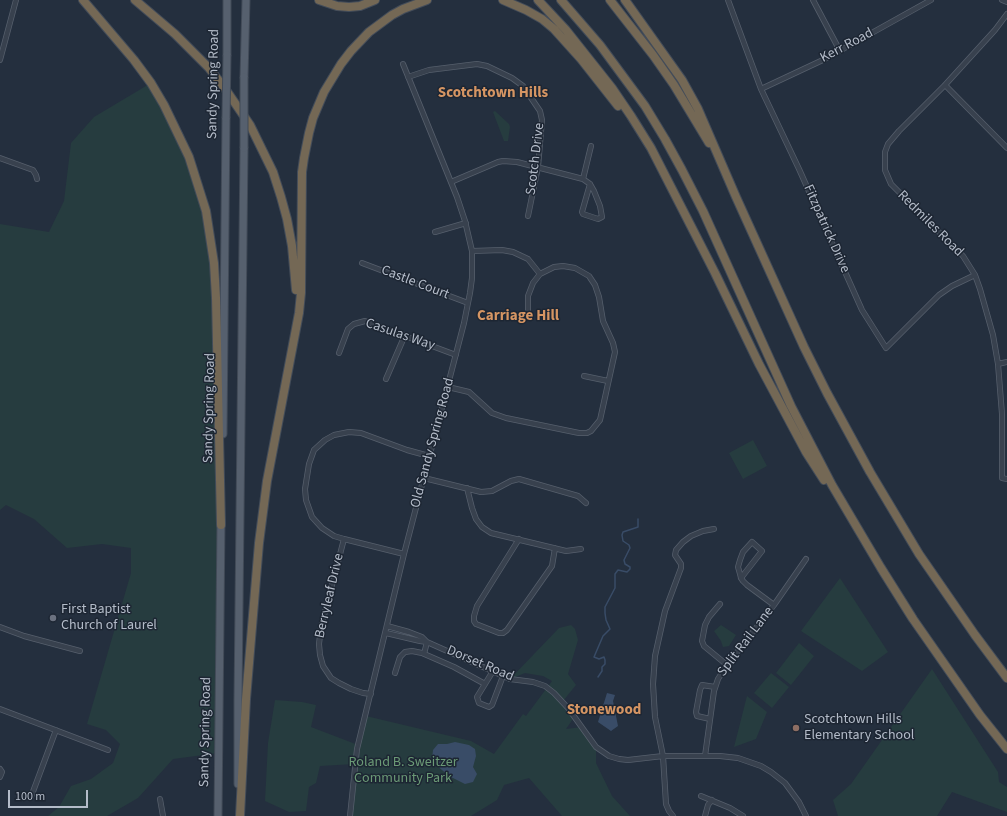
<!DOCTYPE html>
<style>
body{margin:0}
#map{position:relative;width:1007px;height:816px;overflow:hidden;background:#242f3e;font-family:"Source Sans 3",sans-serif}
canvas{display:block}
.scale{position:absolute;left:8px;top:790px;width:80px;height:18px;box-sizing:border-box;border:2px solid #b4bcc9;border-top:0;padding-left:5px;font-size:12px;line-height:14px;white-space:nowrap;color:#b4bcc9;-webkit-text-stroke:3px #1d2633;paint-order:stroke}
</style>
<div id="map">
<canvas width="1007" height="816"></canvas>
<div class="scale">100 m</div>
</div>
<script>
const c = document.querySelector('canvas').getContext('2d');
c.lineJoin = 'round';
function fillPath(path, color) { c.fillStyle = color; c.fill(path, 'evenodd'); }
const shape = rows => new Path2D(rows.map(r => 'M' + r).join(''));
function trace(path, color, width, dash) { c.strokeStyle = color; c.lineWidth = width; c.lineCap = dash ? 'butt' : 'round'; c.setLineDash(dash || []); c.stroke(path); }
function write(font, color, halo, rows, align = 'center') {
  c.font = font + ' "Source Sans 3",sans-serif'; c.lineWidth = 3; c.setLineDash([]); c.textBaseline = 'middle'; c.strokeStyle = halo; c.fillStyle = color; for (const [text, x, y, turn = 0] of rows) {
    c.save(); c.translate(x, y); c.rotate((+turn || 0) * Math.PI / 180); c.textAlign = isNaN(turn) ? turn : align; if (halo) c.strokeText(text, 0, 0); c.fillText(text, 0, 0); c.restore();
  }
}
fillPath(shape([
 [151,83,176,128,211,239,218,380,218,753,173,759,138,798,107,816,48,816,59,807,71,786,91,779,113,763,120,744,106,730,87,724,131,573,131,548,102,544,67,548,34,519,6,505,0,510,0,224,49,232,64,201,71,143,94,117],
 [495,111,509,124,510,127,508,141,504,141,493,112],
 [753,440,767,466,743,479,729,453],
 [840,578,888,652,862,671,801,631],
 [571,625,575,629,578,640,568,674,576,685,563,701,575,716,566,729,582,727,596,747,596,763,612,796,630,816,562,816,529,778,504,785,497,800,471,816,350,816,355,764,320,766,316,783,309,787,306,811,289,812,265,801,268,743,275,700,302,702,316,705,311,727,358,745,366,716,471,741,494,754,523,714,526,716,552,681,543,676,525,673,510,679,559,628],
 [721,625,736,635,729,646,723,647,721,641,714,631],
 [799,643,814,656,791,685,776,673],
 [932,669,998,772,999,782,1007,787,1007,812,952,792,937,816,838,816,833,800,851,784],
 [771,673,789,687,772,708,754,693],
 [747,696,767,712,756,739,734,747]
]), '#263c3f');
fillPath(shape([
 [607,693,615,695,613,701,618,726,611,731,598,722],
 [455,742,469,745,475,749,476,756,473,767,477,774,473,782,465,784,449,776,435,764,432,759,433,750,438,744,447,744]
]), '#394c67');
trace(shape([
 [726,657,730,653],
 [598,677,602,671,602,667,605,664,605,660,604,657,599,659,594,657,603,636,610,629,606,620,605,613,605,607,615,588,615,574,618,570,627,572,630,569,630,567,625,564,624,560,630,548,629,545,623,541,622,535,623,532,638,527,638,519]
]), '#394c67', 1.5);
const minor = shape([
 [728,0,761,89,799,169,862,310,886,348,939,295,952,286,975,275],
 [813,0,840,51],
 [1002,0,1007,2],
 [1007,14,995,30,945,85,899,131,888,144,885,152,885,170,891,184,963,256,975,275,980,289,993,335,998,364,1002,414,1002,478,1007,479],
 [0,60,16,0],
 [408,77,429,70,477,64,487,66,512,78,523,86,540,111,542,120,538,167,528,216],
 [945,85,1007,148],
 [761,89,825,59,931,0],
 [0,158,33,170,36,175,37,179],
 [583,179,591,146],
 [451,182,498,162,503,161,517,162,583,179,590,184,594,191,600,206,602,217,598,219,583,214,582,212,590,184],
 [435,232,466,223],
 [472,251,502,250,513,252,528,259,540,274],
 [362,263,468,303],
 [339,353,348,329,354,324,365,321,456,355],
 [998,364,1007,362],
 [584,376,608,381],
 [386,379,405,335],
 [448,387,469,392,492,413,506,418,579,433,587,433,591,431,600,420,615,352,613,343,603,321,599,297,595,285,589,276,575,268,563,266,554,267,540,274,533,283,528,296,528,311],
 [424,478,481,492,492,491,511,481,519,479,578,496,586,503],
 [467,488,472,508,476,519,482,527,491,533,566,551,581,549],
 [344,539,321,627,319,644,320,655,323,666,331,678,339,683,351,689,363,693,371,694],
 [519,539,477,606,474,616,474,621,476,624,499,633,503,633,507,630,552,566,555,548],
 [404,554,344,539,334,536,322,528,312,517,306,500,305,489,309,464,314,450,325,440,334,435,349,432,361,433,407,450,429,456],
 [741,578,762,551,752,542,743,552,740,560,738,567,740,574,741,578,743,581,747,585,774,605],
 [720,604,709,617,705,625,702,641,704,646,727,665],
 [387,626,409,632,422,637,427,642],
 [0,627,24,636,80,651],
 [386,633,420,641,427,642,510,679,533,682,545,686,554,693,568,708,596,747,609,756,619,759,628,760,663,756,720,756,738,758,761,766,771,772,785,783,799,802,806,816],
 [424,654,427,642],
 [493,671,477,697,479,703,489,707,492,705,503,676],
 [395,673,400,657,405,652,412,651,422,653,454,667,485,684],
 [0,709,108,750],
 [710,719,697,716,696,712,700,690,702,685,715,687],
 [705,756,714,691,718,679,727,665,774,605,806,559],
 [0,769,2,772,0,777],
 [701,796,730,808,743,816],
 [31,797,56,730],
 [160,799,163,816],
 [350,816,357,749,404,554,464,323,470,293,472,278,472,251,465,221,457,197,403,64],
 [673,816,669,811,666,804,663,756,655,717,653,684,655,656,665,611,681,568,681,564,675,555,676,550,683,542,691,536,703,531,714,529],
 [705,816,708,805,712,800]
]);
const primary = shape([
 [227,55,227,0],
 [244,77,246,0],
 [223,434,226,118],
 [238,784,238,699,244,148],
 [218,816,221,520]
]);
const motorway = shape([
 [83,0,134,60,151,83,164,105,189,157,206,211,214,263,216,298,221,525],
 [135,0,175,34,209,68,226,90,250,125,273,172,281,197,287,219,292,246,296,290],
 [319,0,337,6,349,7,360,6,375,0],
 [503,0,526,10,542,19,554,29,581,59,618,106],
 [538,0,566,30,612,88,631,116,651,148,715,273,759,364,806,452,824,480],
 [561,0,600,45,645,106,665,139,682,170,703,211,791,406,832,485,881,568,913,619,980,715,1007,749],
 [610,0,653,55,674,85,709,143],
 [625,0,682,80,698,109,736,197,804,347,827,393,870,472,919,554,975,635,1007,678],
 [240,816,246,699,259,543,267,481,299,313,301,293,302,172,304,158,309,133,313,118,324,92,341,64,351,51,369,32,392,15,403,9,427,0]
]);
trace(minor, '#565f6c', 6);
trace(primary, '#414a57', 9);
trace(motorway, '#434c59', 10);
trace(minor, '#38414e', 4.5);
trace(primary, '#56606e', 7);
trace(motorway, '#746855', 8);
const primaryBridge = shape([
 [226,118,227,55],
 [244,148,244,77]
]);
trace(primaryBridge, '#414a57', 9, []);
trace(primaryBridge, '#56606e', 7);
for (const [x, y, r, color] of [
 [53,618,4,"#6b7280"],
 [796,728,4,"#8d6e63"]
]) { const dot = new Path2D(); dot.arc(x, y, r, 0, 2 * Math.PI); c.fillStyle = color; c.fill(dot); trace(dot, '#1d2633', 1.5); }
write('14px', '#b4bcc9', '#1d2633', [
 ["Kerr Road",847,46,-28],
 ["Sandy Spring Road",214,84,-89],
 ["Scotch Drive",536,159,-83],
 ["Redmiles Road",930,224,45],
 ["Fitzpatrick Drive",826,229,66],
 ["Castle Court",415,283,21],
 ["Casulas Way",400,335,19],
 ["Sandy Spring Road",210,408,-89],
 ["Old Sandy Spring Road",433,443,-75],
 ["Berryleaf Drive",330,596,-77],
 ["Split Rail Lane",746,642,-53],
 ["Dorset Road",480,664,23],
 ["Sandy Spring Road",206,732,-89]
]);
write('14px', '#b4bcc9', '#1d2633', [
 ["First Baptist",61,610],
 ["Church of Laurel",61,626],
 ["Scotchtown Hills",804,720],
 ["Elementary School",804,736]
], 'left');
write('14px', '#6b9a76', '#1d2633', [
 ["Roland B. Sweitzer",403,763],
 ["Community Park",403,779]
]);
write('bold 15px', '#d59563', '#1d2633', [
 ["Scotchtown Hills",493,94],
 ["Carriage Hill",518,317],
 ["Stonewood",604,711]
]);
</script>
